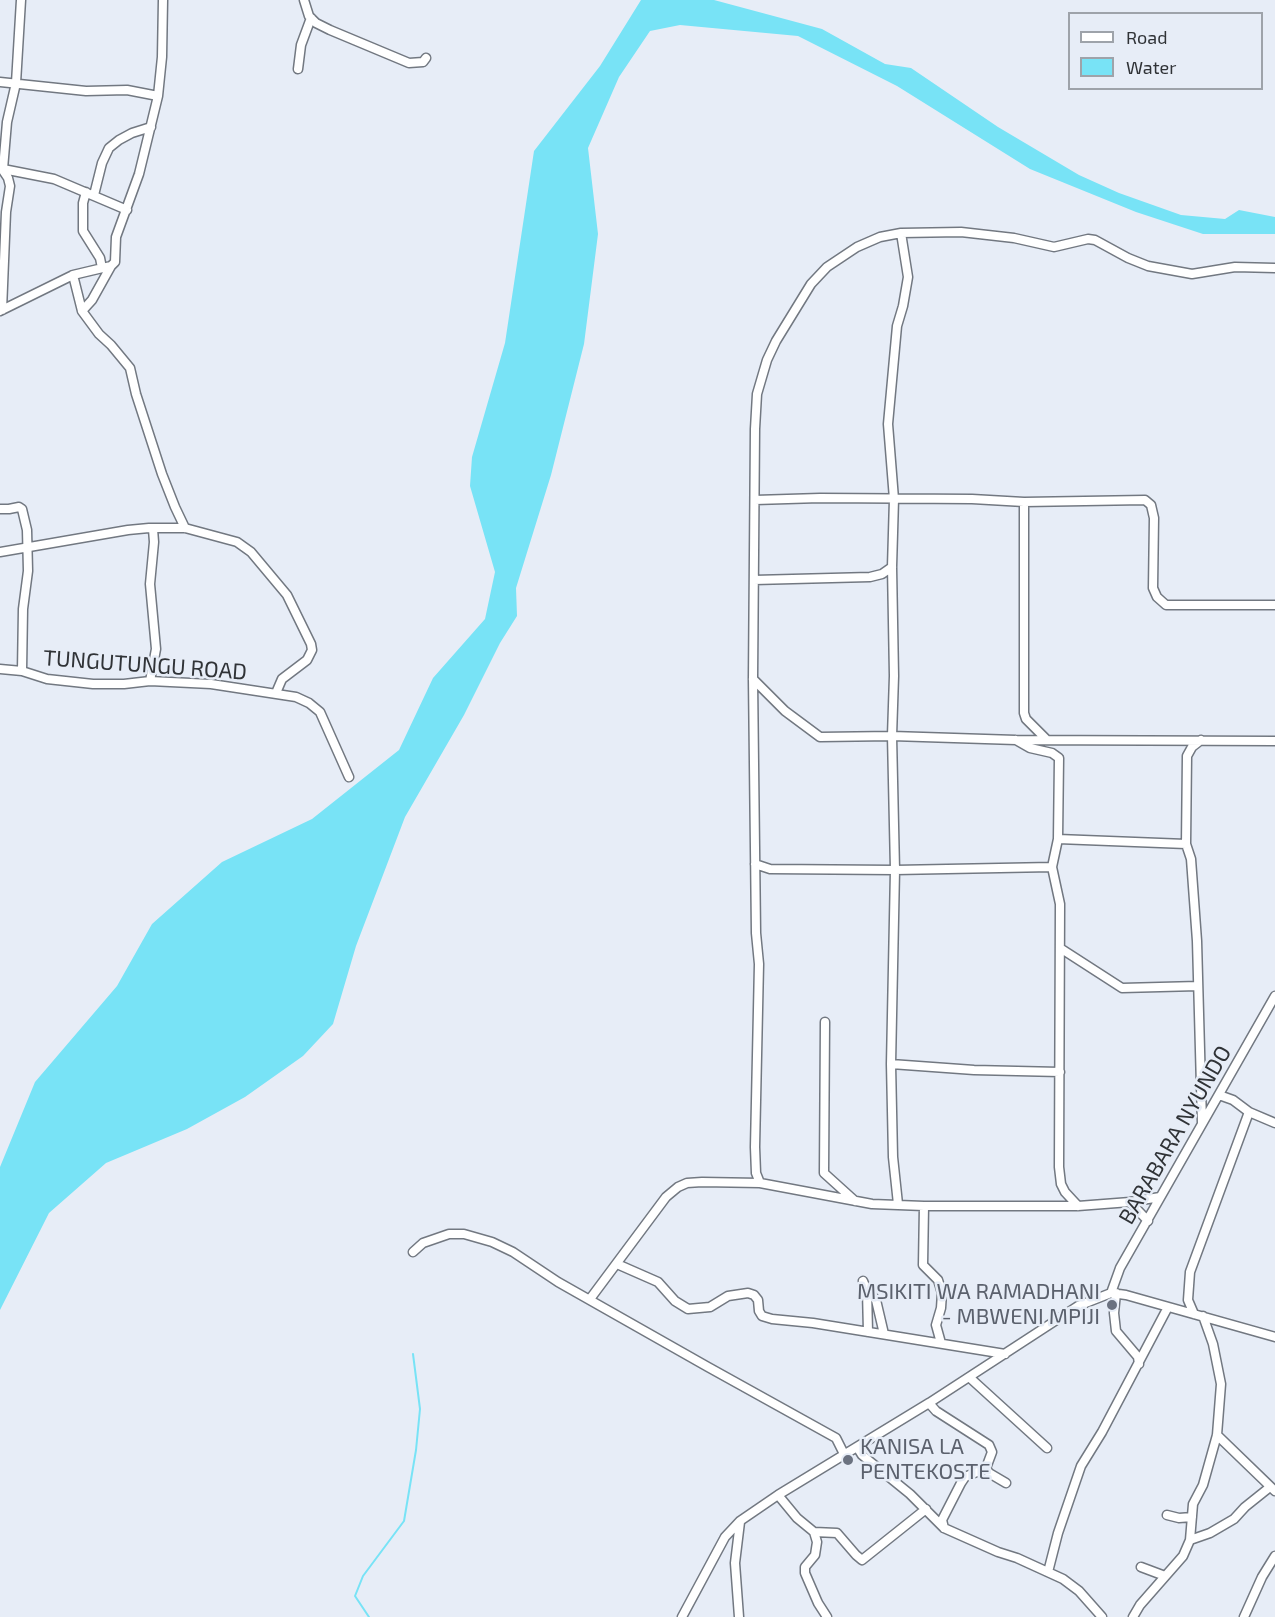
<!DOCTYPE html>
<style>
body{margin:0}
#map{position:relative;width:1275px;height:1617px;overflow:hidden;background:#e7edf7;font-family:"Exo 2",sans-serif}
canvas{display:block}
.legend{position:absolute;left:1068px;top:12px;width:195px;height:78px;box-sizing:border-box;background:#e7edf7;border:2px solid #9ea3aa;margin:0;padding:8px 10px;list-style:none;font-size:18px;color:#303337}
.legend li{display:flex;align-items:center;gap:12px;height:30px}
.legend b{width:30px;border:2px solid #9ea3aa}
</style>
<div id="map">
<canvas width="1275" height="1617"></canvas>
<ul class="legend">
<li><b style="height:8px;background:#fff"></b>Road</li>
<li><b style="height:16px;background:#78e3f6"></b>Water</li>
</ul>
</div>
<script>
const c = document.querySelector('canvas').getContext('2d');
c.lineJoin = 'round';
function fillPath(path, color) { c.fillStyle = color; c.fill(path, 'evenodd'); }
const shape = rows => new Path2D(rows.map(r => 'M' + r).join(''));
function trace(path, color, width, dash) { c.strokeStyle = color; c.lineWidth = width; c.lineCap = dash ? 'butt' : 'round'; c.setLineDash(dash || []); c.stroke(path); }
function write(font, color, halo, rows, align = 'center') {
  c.font = font + ' "Exo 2",sans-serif'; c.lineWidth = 5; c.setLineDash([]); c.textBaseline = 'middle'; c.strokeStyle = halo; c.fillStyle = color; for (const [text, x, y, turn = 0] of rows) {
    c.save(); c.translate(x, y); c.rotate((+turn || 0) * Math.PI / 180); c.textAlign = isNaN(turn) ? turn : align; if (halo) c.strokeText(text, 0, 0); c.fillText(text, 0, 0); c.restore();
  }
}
fillPath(shape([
 [641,0,714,0,822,29,885,64,911,68,998,127,1079,175,1119,193,1181,215,1225,219,1239,210,1275,217,1275,234,1203,234,1136,212,1030,169,897,86,798,36,680,25,650,31,619,77,588,148,598,234,584,344,551,475,516,588,517,616,500,643,464,715,405,817,356,946,333,1024,303,1056,245,1097,187,1129,106,1163,49,1213,0,1310,0,1167,35,1082,117,986,152,924,222,862,312,819,399,750,433,678,485,619,495,572,470,486,472,457,505,343,534,151,600,66]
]), '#78e3f6');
trace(shape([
 [369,1617,355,1596,363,1576,404,1521,416,1450,420,1409,413,1354]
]), '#78e3f6', 2);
const street = shape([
 [21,0,16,83,7,122,3,169,54,179,127,210],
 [304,0,309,16,316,23,330,30,409,63,423,62,426,58],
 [298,69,301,45,311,18],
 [0,82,86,91,127,90,158,96],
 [86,192,83,203,83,231,100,258,102,268],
 [94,195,102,163,109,148,119,140,132,133,151,127],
 [73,275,82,311,99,334,111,345,130,368,136,394,162,474,175,507,185,528],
 [2,310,6,212,10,186,8,178,2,169],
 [0,311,73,275,111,266,115,262,116,237,139,174,158,96,162,57,163,0],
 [82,311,92,300,111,266],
 [755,500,820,498,972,499,1024,502,1145,500,1151,505,1154,518,1153,588,1157,597,1166,605,1275,605],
 [1024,502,1024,713,1026,719,1047,740],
 [0,509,9,509,19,507,22,509,27,530,28,571,23,609,22,671],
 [0,552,128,530,149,528,185,528,237,542,251,552,287,595,311,644,312,650,307,660,282,679,276,693],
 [754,580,870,577,882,574,892,567],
 [0,669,22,671,47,679,93,684,124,684,150,681,211,684,296,697,309,703,320,712,349,777],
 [753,679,785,711,820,737,892,736,1016,740,1275,741],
 [150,681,156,649,150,584,154,542,153,529],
 [1016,740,1030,748,1052,753,1059,758,1058,839,1052,867,1060,904,1059,1167,1061,1184,1065,1192,1078,1206],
 [1201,740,1192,747,1187,756,1186,844,1191,859,1197,941,1202,1123],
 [1058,839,1186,844],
 [755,864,770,869,895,870,1052,867],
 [1060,948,1122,988,1198,986],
 [825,1022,824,1173,855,1201],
 [891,1064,974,1070,1060,1072],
 [1219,1095,1233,1100,1249,1112,1275,1123],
 [1160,1197,1130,1202,1078,1206,924,1206,872,1204,760,1183,756,1173,755,1147,759,964,756,933,753,679,755,429,757,394,767,360,776,341,811,284,827,267,857,247,880,237,901,233,961,232,1014,238,1054,247,1088,239,1095,240,1128,258,1148,266,1192,274,1235,267,1275,268],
 [1130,1202,1148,1221],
 [898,1204,893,1157,891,1064,895,870,892,736,894,676,892,567,894,499,888,424,897,326,903,306,908,277,901,233],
 [924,1206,923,1265,938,1280,942,1293,941,1308,936,1325,941,1343],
 [413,1252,423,1243,449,1234,464,1234,492,1242,513,1252,558,1282,708,1367,836,1438,844,1454],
 [617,1264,658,1282,675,1301,688,1309,710,1307,728,1296,748,1293,754,1295,758,1300,759,1311,762,1316,772,1319,813,1323,1005,1354],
 [863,1281,867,1291,868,1332],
 [867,1291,876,1300,884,1334],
 [1111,1293,1120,1268,1275,996],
 [1116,1293,1114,1313,1116,1331,1138,1357,1139,1364],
 [590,1299,666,1197,678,1187,687,1183,702,1182,760,1183],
 [1194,1314,1188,1300,1190,1272,1249,1112],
 [969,1377,1047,1448],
 [929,1403,936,1411,989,1445,992,1452,986,1468,989,1473,1006,1483],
 [1217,1435,1275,1491],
 [857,1447,862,1455,910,1494,944,1528,998,1552,1017,1558,1063,1579,1079,1591,1102,1617],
 [778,1495,797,1518,814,1532,837,1533,856,1555,862,1560,926,1509],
 [1167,1515,1179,1518,1192,1517],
 [944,1528,942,1520,961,1483,965,1477,986,1468],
 [814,1532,817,1542,815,1555,805,1567,805,1573,818,1603,827,1617],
 [1190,1540,1210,1533,1234,1519,1245,1507,1270,1487],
 [1141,1567,1165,1576],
 [1048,1572,1058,1533,1081,1466,1102,1432,1168,1307],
 [682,1617,725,1537,740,1521,778,1495,929,1403,1078,1306,1111,1293,1126,1295,1275,1337],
 [739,1617,735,1563,740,1522],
 [1133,1617,1140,1605,1183,1556,1190,1540,1193,1504,1203,1485,1217,1435,1221,1384,1213,1344,1203,1316],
 [1244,1617,1262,1577,1275,1556]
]);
trace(street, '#727881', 11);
trace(street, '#fff', 8);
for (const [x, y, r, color] of [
 [1112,1305,6,"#6b7280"],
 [848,1460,6,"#6b7280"]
]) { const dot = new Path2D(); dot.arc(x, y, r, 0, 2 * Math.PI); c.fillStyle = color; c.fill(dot); trace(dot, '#e7edf7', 2); }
write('22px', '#303337', '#e7edf7', [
 ["TUNGUTUNGU ROAD",145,665,4],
 ["BARABARA NYUNDO",1175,1135,-60]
]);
write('22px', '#5b616d', '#e7edf7', [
 ["MSIKITI WA RAMADHANI",1100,1292],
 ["- MBWENI MPIJI",1100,1317],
 ["KANISA LA",860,1447,"left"],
 ["PENTEKOSTE",860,1472,"left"]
], 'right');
</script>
